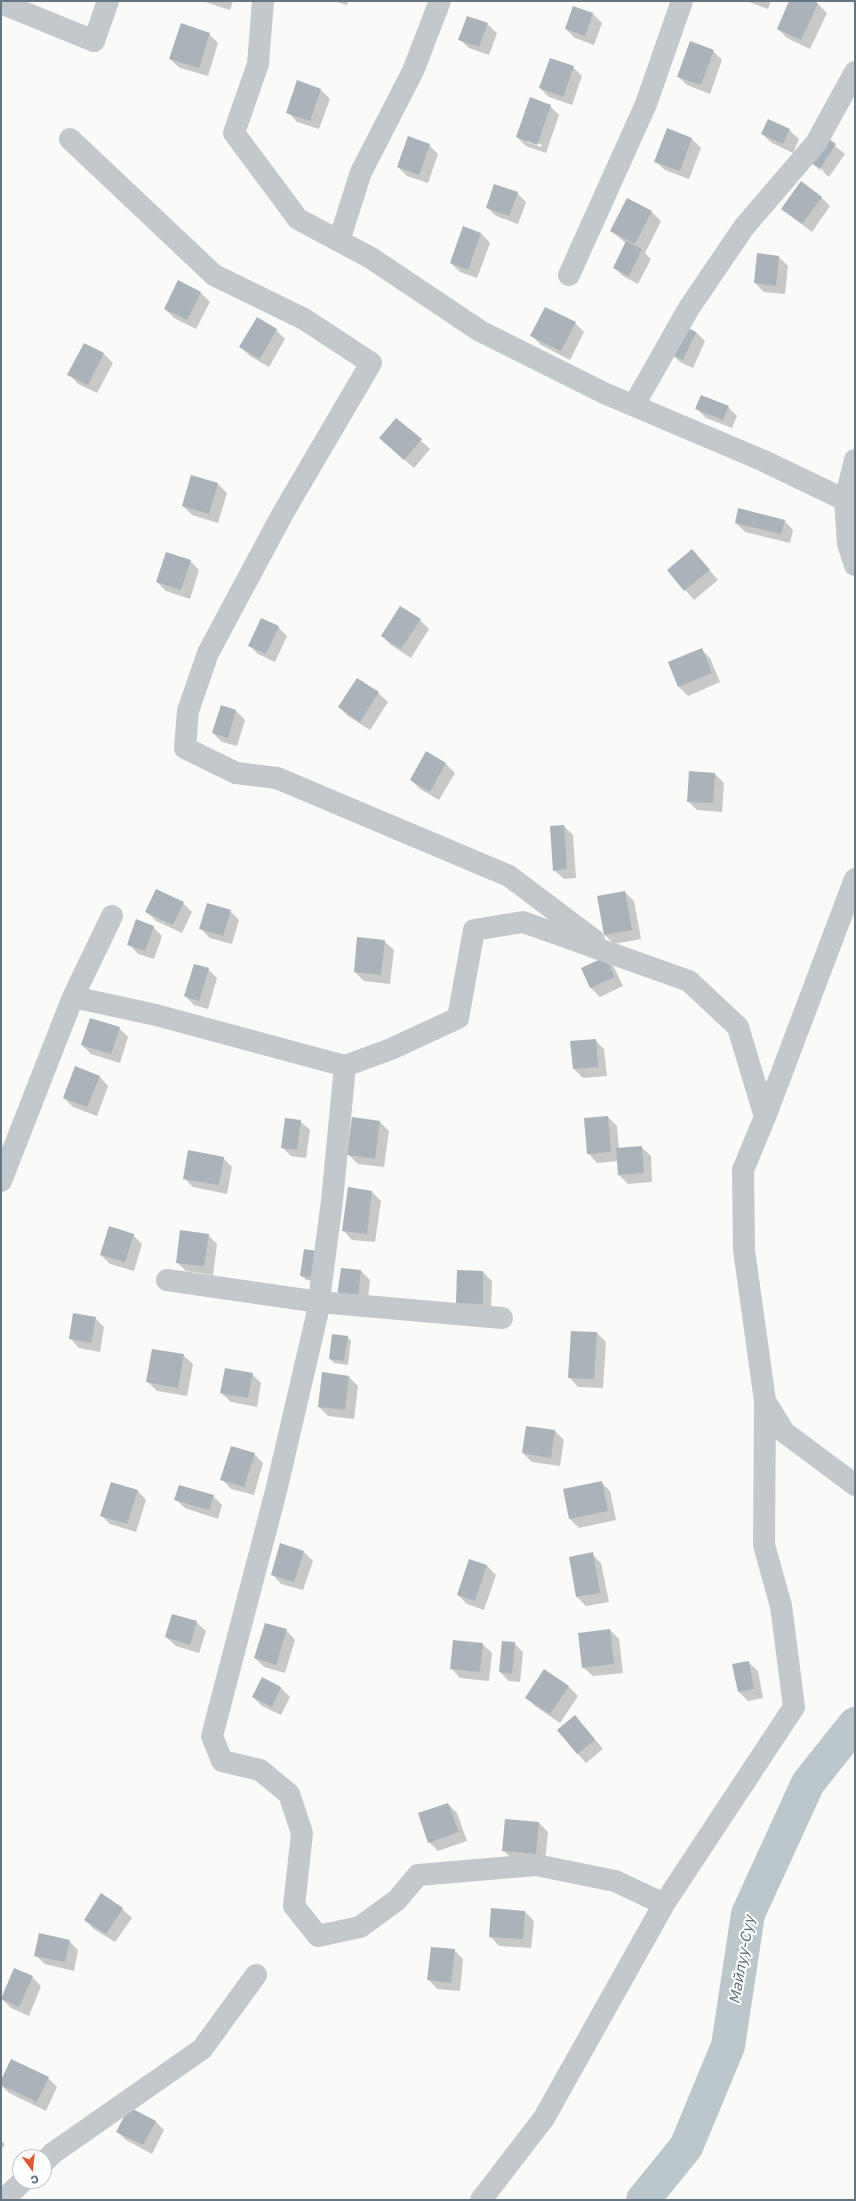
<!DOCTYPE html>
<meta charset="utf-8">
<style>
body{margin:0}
#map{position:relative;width:856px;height:2201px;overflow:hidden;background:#fafaf8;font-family:"Golos Text",sans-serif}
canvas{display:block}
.frame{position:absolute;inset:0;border:2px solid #657683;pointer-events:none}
.north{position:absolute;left:12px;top:2149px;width:40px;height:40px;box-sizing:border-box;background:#fff;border:1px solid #c1c8cd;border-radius:50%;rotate:165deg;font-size:11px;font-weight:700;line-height:16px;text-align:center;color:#657683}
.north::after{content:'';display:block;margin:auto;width:14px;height:18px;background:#e4572e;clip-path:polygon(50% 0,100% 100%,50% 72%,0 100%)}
</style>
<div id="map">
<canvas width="856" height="2201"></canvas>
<div class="frame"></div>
<div class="north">С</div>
</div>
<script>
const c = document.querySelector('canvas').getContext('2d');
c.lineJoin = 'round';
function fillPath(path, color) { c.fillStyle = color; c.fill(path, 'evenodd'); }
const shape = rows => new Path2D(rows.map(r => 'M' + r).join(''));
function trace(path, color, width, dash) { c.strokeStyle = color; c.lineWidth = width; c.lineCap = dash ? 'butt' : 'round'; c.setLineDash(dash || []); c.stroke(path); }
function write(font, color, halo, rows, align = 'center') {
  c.font = font + ' "Golos Text",sans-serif'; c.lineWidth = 4; c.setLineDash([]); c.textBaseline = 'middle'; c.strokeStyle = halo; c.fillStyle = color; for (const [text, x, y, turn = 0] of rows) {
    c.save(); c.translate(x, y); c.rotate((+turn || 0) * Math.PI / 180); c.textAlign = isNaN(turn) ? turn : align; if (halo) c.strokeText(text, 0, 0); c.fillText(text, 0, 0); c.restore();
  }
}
fillPath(shape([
 [202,1,233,1,230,10],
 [333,1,348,1,347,5],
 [746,1,771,1,768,9],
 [790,1,810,1,818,4,827,13,810,49,787,38,778,29],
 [573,7,593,14,602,23,594,45,575,38,566,29],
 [487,24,497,33,489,55,469,48,459,39],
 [209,34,218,43,208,76,180,68,170,59],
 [713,51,722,60,710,94,687,85,678,76],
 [573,67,582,76,572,105,549,97,540,88],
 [321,90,330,99,319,129,297,122,288,112],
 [550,106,559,115,546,153,526,146,517,137],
 [527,140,542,145,541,147,527,142],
 [769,121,789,130,799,139,793,153,772,143,762,134],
 [825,138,845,154,829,177,809,160],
 [818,166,824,171,823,172,818,169],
 [692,139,701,148,689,179,665,170,655,161],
 [429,145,438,154,428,183,407,176,398,167],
 [517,193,526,202,518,224,496,216,487,207],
 [821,197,830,206,812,232,782,209],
 [652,212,661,221,645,253,651,259,638,284,623,276,614,267,626,243,611,231],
 [481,233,490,243,477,278,460,272,451,263],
 [779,257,788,266,785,294,764,292,755,283],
 [201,293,210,302,196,329,174,318,165,309],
 [575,323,584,332,570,360,541,345,532,336],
 [276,330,285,339,269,367,250,356,241,347],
 [696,332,705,341,693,368,680,362,671,353],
 [104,354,113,363,97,393,78,384,69,374],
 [728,407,737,416,732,428,706,418,697,409],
 [396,419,430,449,414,468,380,438],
 [192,476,218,484,227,493,218,523,192,515,183,506],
 [784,520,793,530,790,543,745,532,736,523],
 [692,550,718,580,694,600,668,570],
 [190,561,199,570,190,599,166,591,157,582],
 [420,620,429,629,411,658,391,645,382,636],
 [278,627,287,636,275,662,258,654,249,645],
 [701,649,710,658,720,682,688,696,679,687,669,662],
 [378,693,388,702,370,730,348,716,339,707],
 [222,707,236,711,245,720,237,746,222,742,213,733],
 [426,752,446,764,455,773,439,800,420,789,411,780],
 [715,774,724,783,722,812,697,810,688,801],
 [564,826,573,835,576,878,564,879,554,870],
 [625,892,634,901,641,939,614,944,605,935],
 [183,903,192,912,182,933,156,921,146,911],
 [230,911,239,920,232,944,210,938,200,928],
 [153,927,162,936,154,959,138,954,129,944],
 [384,941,394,950,390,984,364,981,355,972],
 [605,958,614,967,623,986,600,997,591,988,583,968],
 [208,969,217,978,208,1009,194,1005,185,996],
 [119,1028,128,1037,120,1063,91,1054,82,1045],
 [595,1040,604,1049,607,1076,583,1078,574,1069],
 [99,1076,108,1086,97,1116,73,1107,64,1098],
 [608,1117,617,1126,619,1149,641,1147,651,1156,652,1182,628,1184,619,1175,618,1161,597,1163,588,1153],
 [300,1121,310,1130,306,1158,291,1156,282,1147],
 [380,1122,389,1131,384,1167,358,1164,349,1155],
 [223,1158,232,1167,227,1194,193,1187,184,1178],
 [372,1192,381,1201,375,1242,352,1240,343,1230],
 [133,1235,142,1244,134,1271,110,1264,101,1255],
 [208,1235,217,1244,213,1275,186,1271,177,1262],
 [305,1251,318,1281,306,1280,302,1276],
 [342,1269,361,1271,370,1280,367,1307,347,1305],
 [483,1272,492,1281,491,1313,467,1312,457,1303],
 [95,1318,104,1327,100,1352,79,1348,70,1338],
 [597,1333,606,1342,603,1388,578,1387,569,1377],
 [347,1337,351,1341,348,1365,334,1363,330,1359],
 [183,1355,193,1364,187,1396,157,1391,148,1382],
 [252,1374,261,1383,257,1407,231,1402,221,1393],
 [349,1377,358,1386,354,1419,328,1416,319,1407],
 [555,1431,564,1440,560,1466,532,1462,523,1453],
 [254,1454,263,1463,254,1495,231,1489,222,1479],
 [601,1482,610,1491,616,1520,579,1528,570,1519],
 [137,1490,146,1500,136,1532,110,1524,101,1515],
 [213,1496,222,1505,218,1519,185,1508,175,1499],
 [303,1551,313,1561,303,1590,281,1584,272,1574],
 [592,1554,601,1563,609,1602,586,1606,577,1597,570,1558],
 [469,1561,487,1566,496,1575,484,1610,467,1604,458,1595],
 [196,1622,206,1631,199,1653,176,1646,166,1637],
 [286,1630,295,1640,285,1673,264,1667,255,1658],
 [610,1630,619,1639,623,1673,593,1676,583,1667],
 [514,1643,523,1652,520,1682,509,1681,500,1672],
 [482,1644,492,1653,489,1681,460,1678,451,1668],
 [748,1662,758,1671,763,1698,748,1701,739,1692],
 [545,1670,569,1687,578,1696,560,1723,535,1706,526,1697],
 [280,1687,290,1697,281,1715,262,1706,253,1697],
 [584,1726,603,1749,586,1763,577,1753],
 [448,1804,457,1813,467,1841,438,1851,429,1842],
 [539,1823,548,1832,545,1862,512,1859,503,1850],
 [122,1909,132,1918,115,1942,94,1929,85,1920],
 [525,1912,534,1921,531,1948,499,1946,490,1936],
 [69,1941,78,1950,74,1971,45,1964,35,1955],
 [454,1950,463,1959,460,1991,437,1989,428,1979],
 [32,1977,41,1986,29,2016,11,2008,2,1999],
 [48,2078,57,2087,46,2111,9,2093,1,2085,1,2082],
 [155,2121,164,2130,152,2154,126,2140,117,2131],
 [1,2141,5,2144,1,2150]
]), '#0003');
trace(shape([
 [643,2200,686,2147,728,2046,748,1914,808,1783,855,1724]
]), '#bbc7cb', 34);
fillPath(shape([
 [789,1,813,1,818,3,801,40,777,29],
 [573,6,593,13,585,36,565,29],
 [467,16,488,23,479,47,458,40],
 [181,23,210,33,199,68,169,59],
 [690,41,714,50,701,85,677,77],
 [550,58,574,66,563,97,539,88],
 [297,80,321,89,310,121,286,113],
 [530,97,551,105,537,145,516,137],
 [768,119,790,129,783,144,761,134],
 [667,128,692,138,680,171,654,162],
 [408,136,430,144,419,175,397,167],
 [824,136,836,144,820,169,808,161],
 [801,181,822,197,802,224,781,209],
 [494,184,518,192,509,216,486,208],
 [627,198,652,211,635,244,610,231],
 [463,226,481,233,468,270,450,263],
 [626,241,642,249,629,276,613,268],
 [757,253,779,256,776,286,754,283],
 [178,280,201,292,187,320,164,309],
 [545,307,576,322,561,351,530,336],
 [257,317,277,329,260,359,239,347],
 [683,325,696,332,683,360,670,354],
 [84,343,104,353,88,385,67,375],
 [701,395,729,406,723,420,695,409],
 [396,418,422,439,404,460,379,438],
 [191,475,218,483,209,514,182,506],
 [738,508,785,520,781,534,735,523],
 [692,549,710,570,684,591,667,570],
 [166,552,191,560,181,590,156,582],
 [400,606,421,619,401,649,381,636],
 [261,618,279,626,266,654,248,646],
 [702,648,712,673,678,687,668,662],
 [357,678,379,692,360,722,338,707],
 [221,705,236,710,228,738,212,733],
 [426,751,446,763,430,792,410,780],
 [689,771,715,773,713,803,687,802],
 [564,825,567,869,553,871,550,826],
 [156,889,184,902,173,925,145,912],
 [625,891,632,930,604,935,597,896],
 [207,903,231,910,223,936,199,929],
 [136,919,154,926,145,951,127,945],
 [357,937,385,940,381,975,354,972],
 [605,957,615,977,590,988,581,968],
 [194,964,209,968,199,1001,184,996],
 [90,1018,120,1027,111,1054,81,1045],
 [596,1039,598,1067,573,1069,570,1041],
 [75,1066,100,1076,87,1107,63,1098],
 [608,1116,611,1152,587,1154,584,1118],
 [352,1117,380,1121,375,1159,347,1155],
 [285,1118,301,1120,297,1150,281,1148],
 [642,1146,644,1173,618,1175,616,1148],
 [188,1150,224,1157,219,1185,183,1179],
 [348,1187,372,1191,367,1234,342,1231],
 [109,1226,134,1234,125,1262,100,1255],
 [180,1230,209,1234,204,1266,176,1263],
 [304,1249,318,1251,314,1278,300,1276],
 [341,1268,361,1270,358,1298,337,1296],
 [457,1270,483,1271,483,1304,456,1303],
 [73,1313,96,1317,91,1343,69,1339],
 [571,1331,597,1332,594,1379,568,1378],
 [332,1334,348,1336,344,1361,329,1359],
 [152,1349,184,1354,178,1388,146,1382],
 [225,1368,253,1373,248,1398,220,1393],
 [322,1372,349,1376,345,1410,318,1407],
 [526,1426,555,1430,551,1458,522,1453],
 [231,1446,255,1453,244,1487,220,1480],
 [602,1481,608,1511,569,1519,563,1489],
 [111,1482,138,1490,127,1524,100,1516],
 [179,1485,214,1495,209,1510,174,1500],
 [280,1543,304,1551,294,1582,271,1575],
 [593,1552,600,1593,576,1597,569,1557],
 [469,1559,487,1565,475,1601,457,1595],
 [172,1614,197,1621,190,1645,165,1637],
 [265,1623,287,1629,276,1665,254,1658],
 [610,1629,614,1664,582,1668,578,1633],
 [453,1640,483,1643,480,1672,450,1669],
 [502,1641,515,1642,512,1674,499,1672],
 [749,1661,754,1689,738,1692,732,1664],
 [544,1669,569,1686,550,1714,525,1698],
 [262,1677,281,1687,272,1707,252,1697],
 [575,1715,595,1740,577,1754,557,1730],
 [448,1803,459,1832,428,1843,418,1813],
 [505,1819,539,1822,536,1854,502,1851],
 [101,1893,123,1908,106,1934,84,1920],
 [491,1908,525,1911,523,1939,489,1937],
 [39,1933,70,1940,65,1962,34,1956],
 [431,1947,455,1949,451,1983,427,1980],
 [14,1968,33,1976,19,2007,1,1999],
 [11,2059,49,2077,37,2102,1,2085,1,2080],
 [129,2107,156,2121,143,2145,116,2132]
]), '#aab3b9');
trace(shape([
 [263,1,258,64,234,133,298,219,371,258,480,331,604,393,764,461,845,500],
 [1,3,94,41,108,1],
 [70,139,214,275,304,319,371,363,283,513,208,653,188,711,185,748,236,773,277,778,509,876,594,940],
 [339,241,361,172,413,71,440,1],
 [569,275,646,104,682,1],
 [634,405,689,308,744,227,816,143,855,72],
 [855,460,845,500,848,544,855,565],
 [73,997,156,1015,345,1066,391,1049,458,1018,474,930,523,922,689,981,738,1027,765,1117,743,1170,744,1250,765,1401,784,1432,855,1485],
 [345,1066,332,1201,317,1315,276,1491,212,1736,222,1761,260,1770,289,1794,302,1833,294,1906,318,1936,360,1927,397,1900,418,1875,536,1865,615,1881,664,1904],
 [765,1117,855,879],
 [1,1181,73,997,112,916],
 [167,1280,319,1302,502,1318],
 [44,2162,53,2153,202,2049,256,1975],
 [3,2200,23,2181],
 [481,2200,544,2118,664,1904,794,1707,781,1606,764,1545,765,1401]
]), '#c3c8cc', 22);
write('italic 15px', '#60757c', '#fff', [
 ["Майлуу-Суу",742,1960,-80]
]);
</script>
